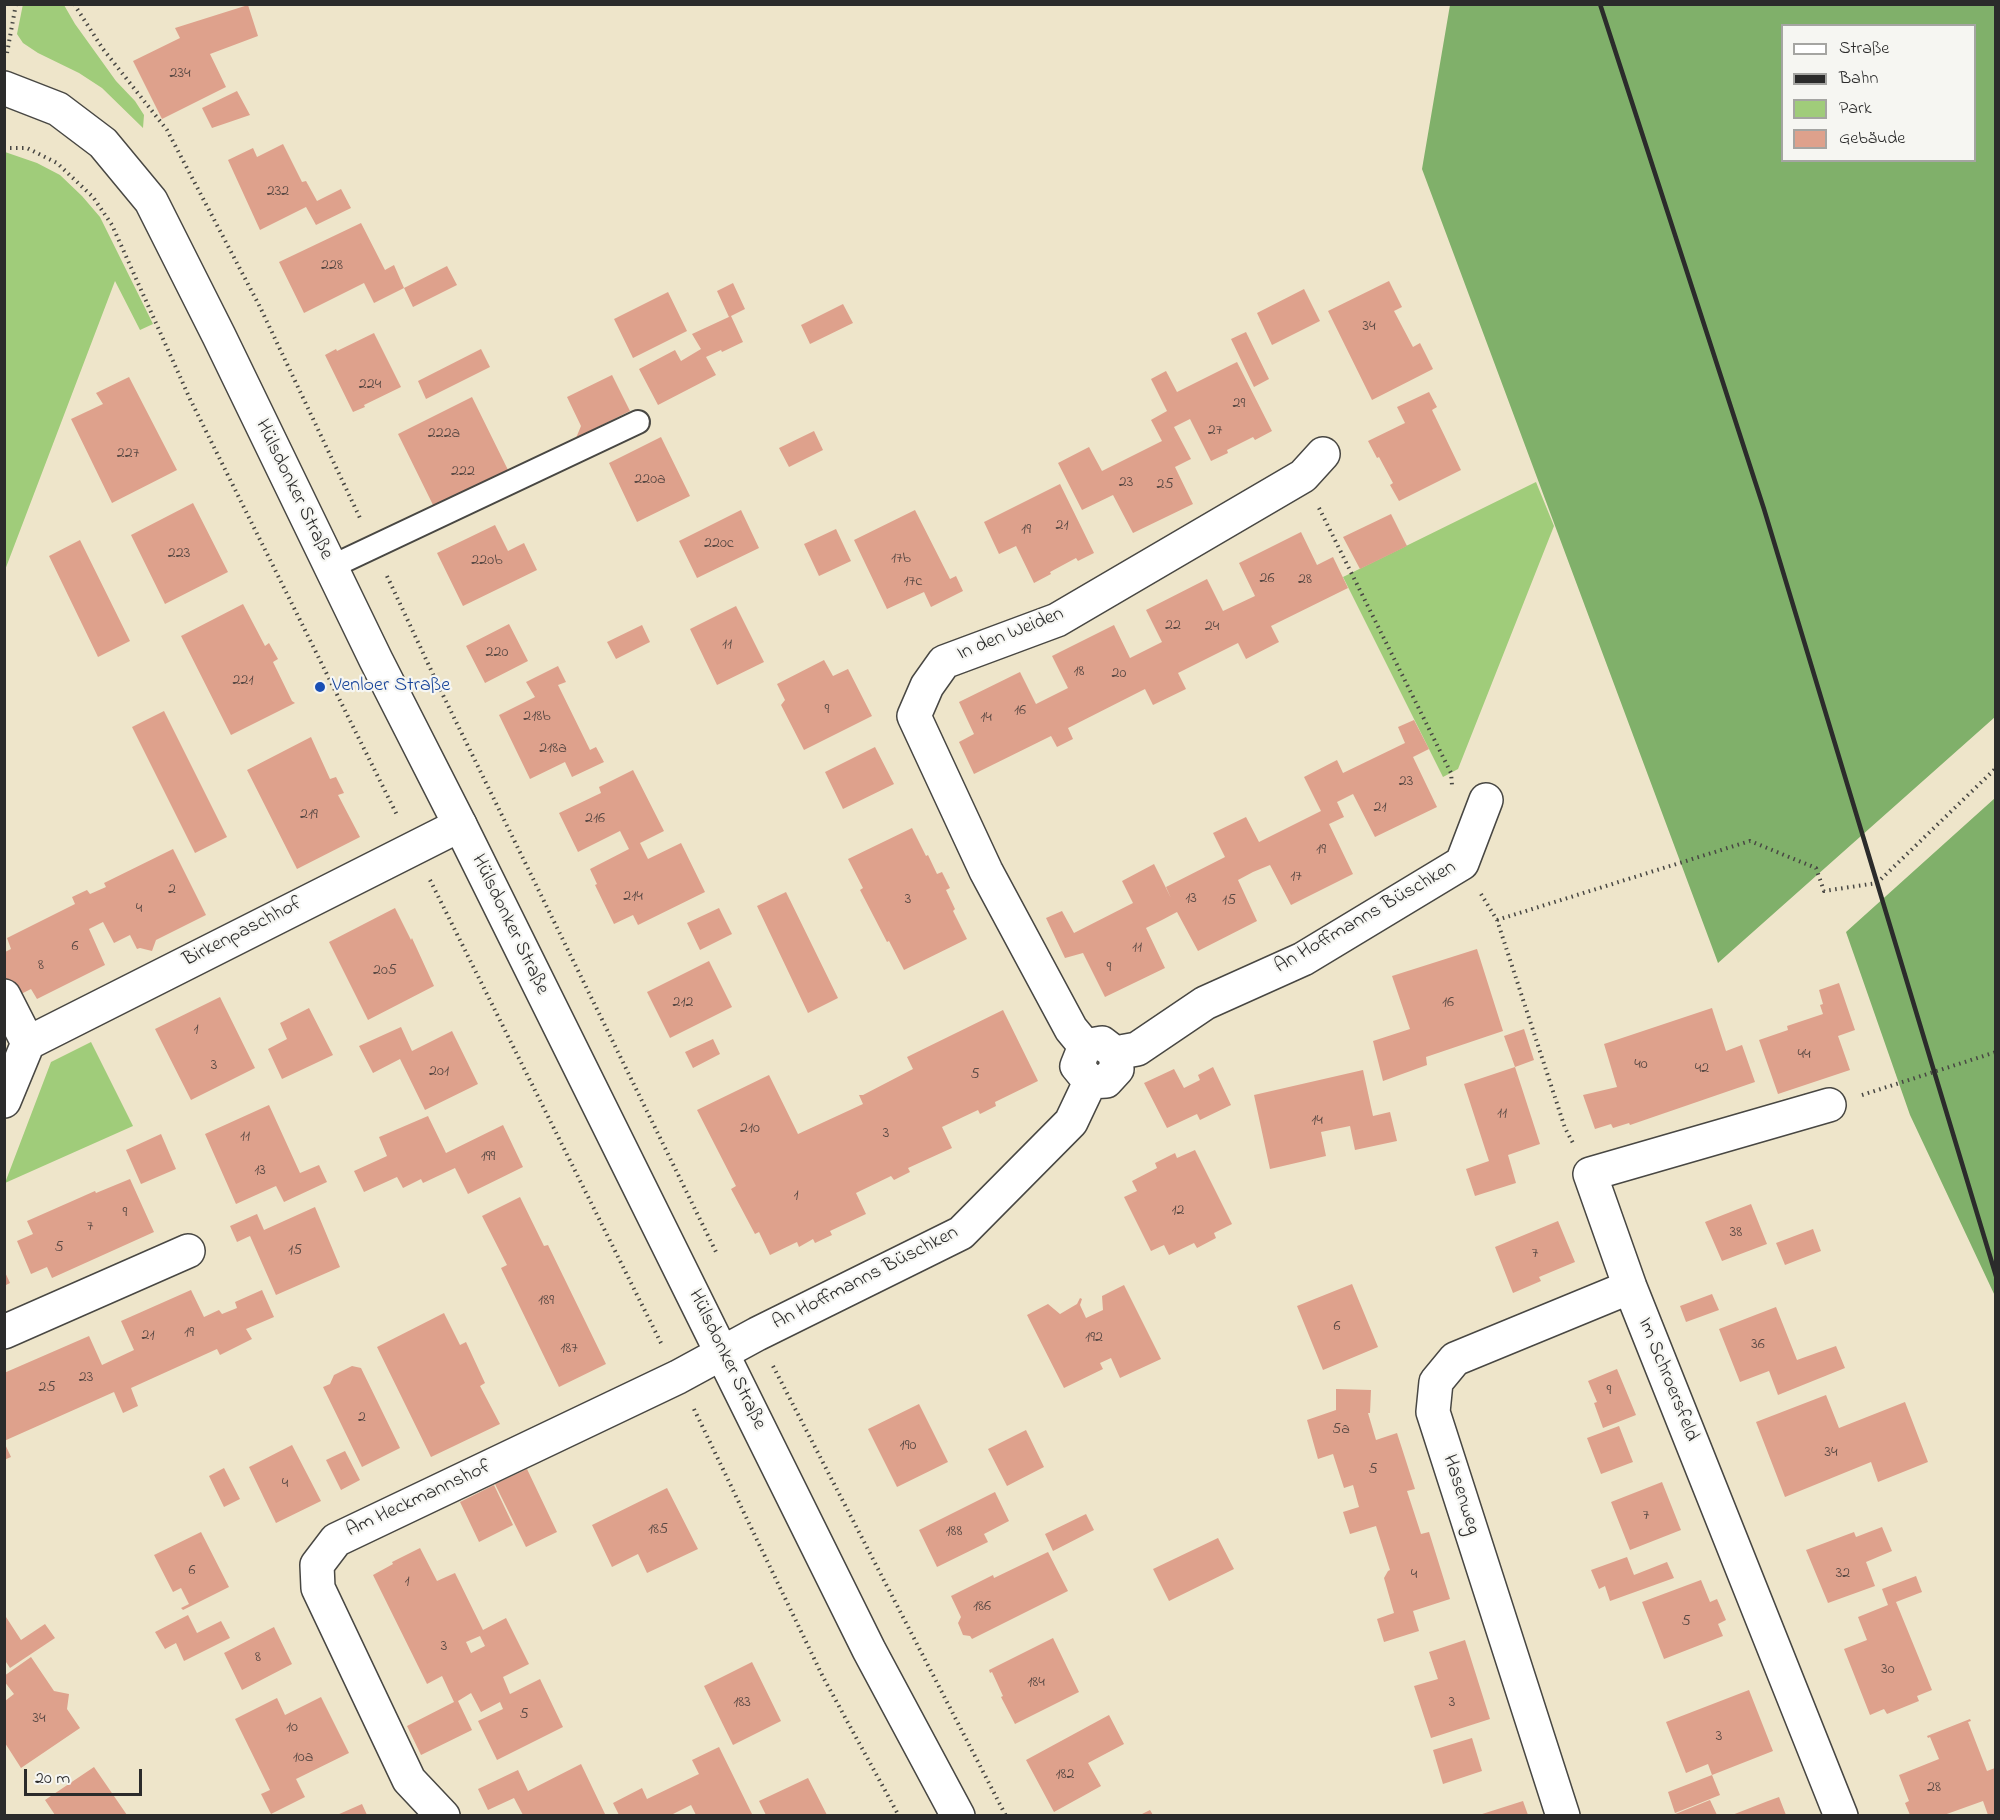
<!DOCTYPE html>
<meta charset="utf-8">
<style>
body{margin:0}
#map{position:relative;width:2000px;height:1820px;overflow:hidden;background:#eee5ca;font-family:"Indie Flower",sans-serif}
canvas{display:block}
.frame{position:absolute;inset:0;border:6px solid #2b2b2b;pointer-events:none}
.legend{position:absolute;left:1781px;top:24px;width:195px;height:138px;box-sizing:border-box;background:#f6f6f2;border:2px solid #a5a5a2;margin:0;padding:8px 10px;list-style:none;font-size:18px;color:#2b2b2b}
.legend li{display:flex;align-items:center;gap:12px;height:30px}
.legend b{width:30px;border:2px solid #a5a5a2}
.scale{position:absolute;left:24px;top:1769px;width:118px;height:27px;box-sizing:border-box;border:3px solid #2b2b2b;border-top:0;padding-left:8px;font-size:18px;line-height:21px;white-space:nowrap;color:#2b2b2b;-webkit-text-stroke:4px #f6f6f2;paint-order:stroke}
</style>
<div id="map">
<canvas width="2000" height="1820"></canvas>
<div class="frame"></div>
<ul class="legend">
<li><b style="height:8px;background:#fff"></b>Straße</li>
<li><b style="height:8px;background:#2b2b2b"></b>Bahn</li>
<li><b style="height:16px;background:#a0cc7a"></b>Park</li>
<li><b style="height:16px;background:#dea18c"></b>Gebäude</li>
</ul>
<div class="scale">20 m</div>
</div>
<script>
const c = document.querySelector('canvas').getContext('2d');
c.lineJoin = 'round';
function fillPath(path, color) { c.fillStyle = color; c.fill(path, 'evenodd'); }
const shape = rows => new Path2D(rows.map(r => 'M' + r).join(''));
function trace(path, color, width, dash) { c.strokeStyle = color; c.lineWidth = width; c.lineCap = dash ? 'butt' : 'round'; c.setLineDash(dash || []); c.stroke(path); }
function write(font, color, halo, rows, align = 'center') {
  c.font = font + ' "Indie Flower",sans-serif'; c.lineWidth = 4.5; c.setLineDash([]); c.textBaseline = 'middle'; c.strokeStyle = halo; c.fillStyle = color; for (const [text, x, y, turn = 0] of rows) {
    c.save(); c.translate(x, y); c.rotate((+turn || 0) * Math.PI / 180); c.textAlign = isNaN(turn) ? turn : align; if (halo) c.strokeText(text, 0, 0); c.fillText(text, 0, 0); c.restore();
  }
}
fillPath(shape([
 [23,4,64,5,75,24,116,81,135,101,144,115,143,128,102,88,79,73,38,53,23,43,17,34],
 [5,152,37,163,60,175,82,196,100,217,153,324,140,330,115,281,5,570],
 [1536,482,1554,526,1458,769,1443,777,1343,577],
 [91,1042,133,1126,5,1183,51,1062]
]), '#a0cc7a');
fillPath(shape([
 [1450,5,1995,5,1995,717,1718,963,1422,169],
 [1782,26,1974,26,1974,160,1782,160],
 [1995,798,1995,1296,1910,1115,1846,932]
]), '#80b06a');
fillPath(shape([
 [248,5,258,36,210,54,226,87,162,119,133,61,180,38,175,28],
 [237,91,250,115,212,128,202,108],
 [283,144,302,182,306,181,317,201,341,189,351,208,316,225,306,207,260,230,228,160,253,148,257,157],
 [361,223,385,270,394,265,404,288,447,266,457,285,413,307,404,288,374,303,364,283,304,313,279,262],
 [1389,281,1402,307,1394,311,1413,347,1420,343,1433,369,1372,400,1328,311],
 [733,283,745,309,729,317,717,291],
 [1304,289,1320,321,1272,345,1257,313],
 [668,292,687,331,633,358,614,319],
 [843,304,853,323,810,344,801,325],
 [731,316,743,342,722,352,721,350,706,357,716,375,658,405,639,369,675,350,681,361,701,349,692,334],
 [1246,332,1269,379,1254,387,1231,339],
 [374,333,401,387,364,405,365,407,353,412,325,355,336,349,337,351],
 [481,349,490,367,426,399,418,381],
 [1237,362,1272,431,1255,440,1253,437,1227,450,1228,453,1211,461,1190,419,1174,427,1191,459,1175,467,1193,504,1133,533,1113,495,1082,510,1058,463,1089,447,1102,471,1162,441,1151,420,1167,411,1151,379,1166,371,1177,392],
 [612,375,630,411,576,438,581,426,567,397],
 [129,377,177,470,112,503,71,419,103,404,96,393],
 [1429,392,1437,407,1432,410,1461,470,1399,501,1390,485,1393,483,1379,457,1377,458,1368,441,1405,423,1397,407],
 [472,397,509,472,435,509,398,434],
 [814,431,823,450,789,467,779,448],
 [661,437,690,496,637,522,609,463],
 [1060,484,1094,553,1078,561,1076,558,1050,572,1051,574,1034,583,1016,546,999,554,984,522],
 [193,503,228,572,165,604,131,535],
 [741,510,759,548,697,578,679,541],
 [915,510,950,579,956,576,963,591,931,607,924,592,887,609,854,540],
 [1391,514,1407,546,1360,569,1343,537],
 [495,525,508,551,524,543,537,570,463,606,437,553],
 [836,529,851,561,819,576,804,544],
 [1301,532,1317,565,1333,557,1348,588,1271,626,1279,642,1246,659,1238,643,1178,673,1186,689,1153,705,1145,689,1068,728,1073,739,1057,747,1051,736,974,774,959,742,974,734,959,702,1020,672,1036,704,1068,688,1052,656,1114,625,1130,658,1162,642,1146,610,1207,579,1223,611,1255,596,1239,563],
 [80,540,130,641,98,657,49,556],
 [243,604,265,646,269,643,278,659,273,662,292,701,295,703,231,735,181,636],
 [736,606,764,662,717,685,690,629],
 [509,624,528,661,485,683,466,646],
 [642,625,650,642,616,659,607,642],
 [824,660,833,676,848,669,872,716,804,750,781,705,785,700,777,684],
 [558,666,566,682,558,685,590,750,596,747,604,762,572,777,565,762,530,779,499,715,535,697,526,682],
 [164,711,227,837,195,853,132,727],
 [1414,720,1429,749,1413,757,1437,807,1375,837,1353,794,1337,802,1344,817,1329,824,1353,874,1291,905,1270,865,1253,872,1238,880,1257,921,1198,951,1177,912,1162,920,1146,928,1165,968,1105,997,1083,953,1065,958,1046,918,1062,911,1074,933,1133,903,1122,881,1154,864,1171,898,1166,887,1225,857,1213,833,1246,817,1259,842,1321,811,1304,777,1337,760,1343,773,1405,743,1398,727],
 [311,737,330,779,336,777,344,793,338,795,360,837,297,869,247,770],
 [875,747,894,784,843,809,825,772],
 [633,770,664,831,640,843,648,859,681,843,705,892,638,925,633,915,614,924,595,885,597,884,590,869,629,849,620,831,578,852,559,813,601,793,599,787],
 [912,828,926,856,928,855,937,874,942,872,950,888,946,890,955,909,953,911,967,939,904,970,889,941,887,942,860,890,863,888,848,859],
 [173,849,206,915,156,940,152,951,140,948,137,949,130,935,114,943,103,922,89,929,105,965,37,999,31,989,15,997,4,975,5,952,11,949,7,938,75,904,72,897,87,890,90,894,106,887,104,883],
 [786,892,838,998,808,1013,757,906],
 [395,908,411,940,412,938,434,986,368,1020,329,942],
 [719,908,732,934,700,950,687,923],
 [1477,949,1503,1031,1426,1057,1427,1065,1383,1081,1373,1041,1410,1029,1392,976],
 [709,961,732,1007,670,1038,647,992],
 [1839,983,1855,1030,1838,1036,1850,1070,1778,1094,1759,1040,1788,1030,1787,1026,1823,1014,1820,1005,1823,1004,1819,990],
 [220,997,255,1068,191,1100,155,1029],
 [309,1008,333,1055,282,1079,268,1049,287,1039,280,1023],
 [1712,1008,1726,1051,1742,1045,1755,1082,1630,1125,1629,1123,1613,1128,1611,1124,1595,1129,1583,1095,1617,1087,1604,1044],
 [1003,1010,1038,1081,995,1102,996,1106,980,1114,978,1110,942,1127,952,1148,908,1168,910,1172,894,1180,891,1176,856,1193,866,1214,830,1231,832,1235,815,1243,813,1239,799,1247,797,1242,770,1255,759,1232,755,1234,731,1189,736,1186,697,1110,769,1075,798,1134,863,1104,859,1095,863,1095,913,1069,907,1057],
 [401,1027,412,1051,452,1031,478,1084,425,1110,400,1059,373,1073,359,1046],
 [1524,1029,1534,1060,1515,1067,1504,1036],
 [713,1039,720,1054,693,1068,685,1052],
 [1213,1067,1231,1105,1200,1120,1197,1114,1167,1128,1144,1083,1174,1069,1184,1088,1200,1080,1198,1075],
 [1515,1067,1540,1144,1508,1155,1516,1183,1475,1196,1466,1169,1489,1161,1464,1084],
 [1363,1070,1373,1116,1390,1112,1397,1141,1355,1150,1350,1126,1321,1132,1326,1156,1270,1169,1254,1095],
 [269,1105,300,1173,319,1165,327,1182,284,1202,276,1186,236,1204,205,1134],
 [428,1116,446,1153,503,1125,523,1167,468,1194,455,1168,423,1183,421,1179,403,1188,397,1177,364,1192,354,1171,387,1156,379,1137],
 [161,1134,176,1169,141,1184,126,1150],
 [1195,1150,1232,1224,1214,1233,1216,1238,1197,1248,1194,1243,1169,1255,1164,1245,1151,1251,1124,1197,1137,1191,1132,1181,1157,1168,1155,1163,1175,1153,1177,1158],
 [130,1179,154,1232,52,1278,47,1267,31,1274,17,1241,33,1234,27,1221,95,1191,96,1193],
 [520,1197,544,1246,548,1245,606,1364,559,1387,501,1268,507,1265,482,1216],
 [1751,1204,1767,1244,1722,1261,1705,1222],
 [315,1207,340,1267,276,1295,250,1236,237,1242,230,1226,257,1214,264,1230],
 [1558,1221,1575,1262,1539,1277,1541,1281,1513,1293,1495,1247],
 [1813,1229,1821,1251,1785,1265,1776,1243],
 [4,1270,10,1283,4,1286],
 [1352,1284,1378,1347,1323,1370,1297,1306],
 [1124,1285,1161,1359,1120,1378,1111,1358,1100,1363,1103,1369,1064,1388,1027,1315,1048,1304,1060,1314,1077,1304,1080,1298,1082,1299,1080,1305,1086,1318,1103,1310,1102,1296],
 [191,1290,204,1317,219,1310,222,1314,237,1308,235,1302,262,1290,274,1317,246,1329,252,1339,220,1355,217,1349,131,1388,138,1406,123,1413,114,1392,4,1441,4,1373,89,1336,102,1365,134,1350,121,1321],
 [1712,1294,1719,1310,1686,1322,1680,1306],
 [1776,1307,1797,1360,1836,1346,1845,1368,1778,1395,1769,1371,1740,1382,1719,1329],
 [444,1313,460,1345,466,1342,485,1383,480,1386,500,1424,431,1457,377,1347],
 [352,1366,361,1368,400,1448,362,1467,323,1387,330,1384,334,1375],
 [1617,1369,1636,1415,1603,1428,1594,1403,1597,1402,1588,1381],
 [1336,1389,1371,1390,1370,1413,1368,1413,1376,1440,1397,1433,1415,1489,1407,1491,1421,1534,1429,1532,1450,1599,1413,1611,1419,1631,1384,1642,1377,1619,1394,1613,1384,1578,1388,1571,1390,1570,1376,1526,1350,1534,1343,1512,1359,1507,1353,1485,1344,1488,1333,1454,1318,1459,1307,1420,1336,1410],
 [1826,1395,1839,1428,1905,1402,1928,1462,1878,1482,1871,1462,1785,1497,1756,1422],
 [919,1404,948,1462,897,1487,868,1429],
 [1619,1426,1633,1462,1601,1474,1587,1438],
 [1026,1430,1044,1467,1007,1486,988,1449],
 [4,1442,11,1457,4,1460],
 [292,1445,321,1501,276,1523,249,1467],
 [345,1451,360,1480,341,1490,326,1460],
 [224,1468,240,1499,224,1507,209,1476],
 [527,1469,557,1532,526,1547,495,1484],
 [1662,1482,1681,1530,1630,1550,1611,1502],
 [494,1485,513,1525,479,1542,460,1502],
 [667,1488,698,1549,647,1573,638,1554,612,1567,592,1525],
 [995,1492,1009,1521,984,1534,988,1542,937,1567,919,1530],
 [1086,1514,1094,1530,1053,1551,1045,1534],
 [1882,1527,1892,1551,1866,1562,1875,1586,1828,1603,1806,1550,1854,1532,1856,1537],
 [201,1532,229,1587,183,1610,181,1608,189,1604,181,1588,173,1592,154,1555],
 [1218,1538,1234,1569,1169,1601,1153,1569],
 [420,1548,437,1581,455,1573,483,1630,506,1618,529,1664,503,1677,510,1694,540,1679,563,1727,497,1760,478,1721,503,1709,500,1702,481,1712,471,1693,458,1701,472,1730,421,1755,407,1726,454,1702,442,1676,427,1684,373,1575,393,1564,392,1562],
 [480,1636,485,1646,471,1653,466,1642],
 [1048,1552,1068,1591,972,1639,970,1636,963,1635,958,1623,961,1617,951,1596,993,1575,994,1578],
 [1627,1557,1634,1575,1667,1562,1674,1578,1610,1601,1605,1586,1599,1589,1591,1570],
 [1916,1576,1922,1592,1896,1602,1932,1690,1917,1696,1919,1701,1887,1714,1884,1709,1870,1715,1844,1649,1867,1640,1858,1617,1888,1605,1882,1589],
 [1701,1580,1710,1602,1717,1599,1726,1620,1718,1624,1723,1636,1664,1659,1642,1602],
 [188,1615,197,1633,221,1621,230,1638,184,1661,176,1643,165,1649,155,1632],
 [6,1617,21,1640,45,1624,55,1638,10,1668,4,1659,4,1618],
 [274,1627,292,1664,242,1690,224,1653],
 [1053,1638,1079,1692,1015,1724,1001,1697,1003,1696,992,1672,990,1673,989,1670],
 [1465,1640,1490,1719,1431,1738,1414,1686,1438,1679,1429,1652],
 [31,1657,54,1691,69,1694,67,1709,80,1728,21,1768,5,1743,5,1701,14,1694,4,1681,4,1676],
 [752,1662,781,1721,733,1745,704,1686],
 [1749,1690,1773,1751,1712,1775,1708,1764,1686,1773,1666,1722],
 [321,1697,349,1753,296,1779,305,1797,271,1814,261,1794,270,1790,235,1719,277,1698,285,1715],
 [1109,1715,1124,1744,1088,1763,1101,1786,1054,1812,1026,1760],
 [1970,1719,1971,1721,1968,1722,1987,1771,1995,1768,1995,1815,1988,1815,1983,1801,1944,1815,1910,1815,1905,1803,1909,1801,1899,1775,1939,1759,1930,1737,1928,1738,1927,1736],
 [1472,1738,1482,1771,1443,1784,1433,1750],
 [719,1747,752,1814,696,1815,691,1805,671,1815,619,1815,613,1803,642,1788,647,1799,699,1774,692,1760],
 [581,1764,605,1814,601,1815,523,1815,514,1798,488,1810,478,1789,518,1770,528,1791],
 [94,1767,127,1815,55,1815,45,1800],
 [1712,1775,1720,1795,1675,1813,1668,1792],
 [808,1778,827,1815,766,1815,759,1801],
 [1779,1797,1786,1815,1732,1815,1768,1801],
 [1710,1800,1717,1815,1673,1815],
 [1523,1801,1528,1815,1479,1815],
 [362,1804,367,1815,337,1815],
 [1150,1810,1153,1815,1140,1815]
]), '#dea18c');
const lane = shape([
 [331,567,638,422]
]);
const street = shape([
 [4,996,28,1043],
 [1085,1046,1071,1029,986,871,914,716,927,686,944,662,1057,620,1303,476,1323,454],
 [1115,1053,1117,1069,1106,1081,1090,1082,1077,1066,1085,1046,1102,1043,1115,1053,1137,1049,1205,1003,1303,959,1462,863,1486,800],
 [4,1101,28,1043,460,825],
 [1829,1105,1590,1174,1630,1287,1841,1816],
 [4,1332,188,1251],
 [443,1816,409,1780,318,1588,317,1565,336,1540,678,1377,757,1334,961,1233,1071,1122,1090,1082],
 [1563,1816,1433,1412,1436,1382,1455,1359,1630,1287]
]);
const secondary = shape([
 [4,88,58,109,103,143,151,201,219,336,376,660,460,825,869,1650,958,1816]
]);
trace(lane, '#484743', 26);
trace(street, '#484743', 36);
trace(secondary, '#484743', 36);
trace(shape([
 [74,4,103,49,167,130,260,307,360,518],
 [7,53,16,4],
 [4,148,27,148,57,163,93,197,112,225,190,399,397,815],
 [1319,508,1451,773,1452,785],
 [387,576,439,687,716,1252],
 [430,880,661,1343],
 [1481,894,1497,920,1565,1128,1573,1143],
 [1497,920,1750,841,1816,868,1824,891,1877,883,1996,768],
 [1862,1095,1996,1052],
 [773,1366,1006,1816],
 [694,1409,823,1677,899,1816]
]), '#484743', 4, [1.5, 4.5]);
trace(lane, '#fff', 22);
trace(street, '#fff', 33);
trace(secondary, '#fff', 33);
trace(shape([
 [1600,4,1764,509,1996,1276]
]), '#2b2b2b', 4.5);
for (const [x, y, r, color] of [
 [320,687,6,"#1a4fb4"]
]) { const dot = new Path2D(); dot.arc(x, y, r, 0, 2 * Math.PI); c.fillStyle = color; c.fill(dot); trace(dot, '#f6f6f2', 2); }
write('16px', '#584843', null, [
 ["234",180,74],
 ["232",278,192],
 ["228",332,266],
 ["34",1369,327],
 ["224",370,385],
 ["29",1239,404],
 ["27",1215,431],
 ["222a",444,434],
 ["227",128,454],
 ["222",463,472],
 ["220a",650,480],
 ["23",1126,483],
 ["25",1165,485],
 ["21",1062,526],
 ["19",1026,530],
 ["220c",719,544],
 ["223",179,554],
 ["17b",901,559],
 ["220b",487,561],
 ["26",1267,579],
 ["28",1305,580],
 ["17c",913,582],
 ["22",1173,626],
 ["24",1212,627],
 ["11",727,645],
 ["220",497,653],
 ["18",1079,672],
 ["20",1119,674],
 ["221",243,681],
 ["9",827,710],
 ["16",1020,711],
 ["218b",537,717],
 ["14",986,718],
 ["218a",553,749],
 ["23",1406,782],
 ["21",1380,808],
 ["219",309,815],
 ["216",595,819],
 ["19",1321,850],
 ["17",1296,877],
 ["2",172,890],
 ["214",633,897],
 ["13",1191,899],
 ["3",908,900],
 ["15",1229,901],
 ["4",139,909],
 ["6",75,947],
 ["11",1137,948],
 ["8",41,966],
 ["9",1109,968],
 ["205",385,971],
 ["212",683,1003],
 ["16",1448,1003],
 ["1",196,1030],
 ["44",1804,1055],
 ["40",1641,1065],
 ["3",214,1066],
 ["42",1702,1069],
 ["201",439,1072],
 ["5",975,1075],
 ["11",1502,1114],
 ["14",1317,1121],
 ["210",750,1129],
 ["3",886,1134],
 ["11",245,1137],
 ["199",488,1157],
 ["13",260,1171],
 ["1",796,1196],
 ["12",1178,1211],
 ["9",125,1213],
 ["7",90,1227],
 ["38",1736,1233],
 ["5",59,1248],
 ["15",295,1251],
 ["7",1535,1254],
 ["189",546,1301],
 ["6",1337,1327],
 ["19",189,1333],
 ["21",148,1336],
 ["192",1094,1338],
 ["36",1758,1345],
 ["187",569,1349],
 ["23",86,1378],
 ["25",47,1388],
 ["9",1609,1391],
 ["2",362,1418],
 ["5a",1341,1430],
 ["190",908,1446],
 ["34",1831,1453],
 ["5",1373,1470],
 ["4",285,1484],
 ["7",1646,1516],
 ["185",658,1530],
 ["188",954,1532],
 ["6",192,1571],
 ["32",1843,1574],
 ["4",1414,1575],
 ["1",407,1582],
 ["186",982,1607],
 ["5",1686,1622],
 ["3",444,1647],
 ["8",258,1658],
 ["30",1888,1670],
 ["184",1036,1683],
 ["183",742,1703],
 ["3",1452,1703],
 ["5",524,1715],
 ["34",39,1719],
 ["10",292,1728],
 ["3",1719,1737],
 ["10a",303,1758],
 ["182",1065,1775],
 ["28",1934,1788]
]);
write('20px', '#2b2b2b', '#f6f6f2', [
 ["Hülsdonker Straße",293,490,64],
 ["In den Weiden",1011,635,-22],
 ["An Hoffmanns Büschken",1366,918,-30],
 ["Hülsdonker Straße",509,925,64],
 ["Birkenpaschhof",243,933,-27],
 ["An Hoffmanns Büschken",866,1279,-27],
 ["Hülsdonker Straße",726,1360,64],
 ["Im Schroersfeld",1667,1380,68],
 ["Hasenweg",1460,1495,72],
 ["Am Heckmannshof",419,1500,-25]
]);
write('20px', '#164399', '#f6f6f2', [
 ["Venloer Straße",332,687]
], 'left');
</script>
